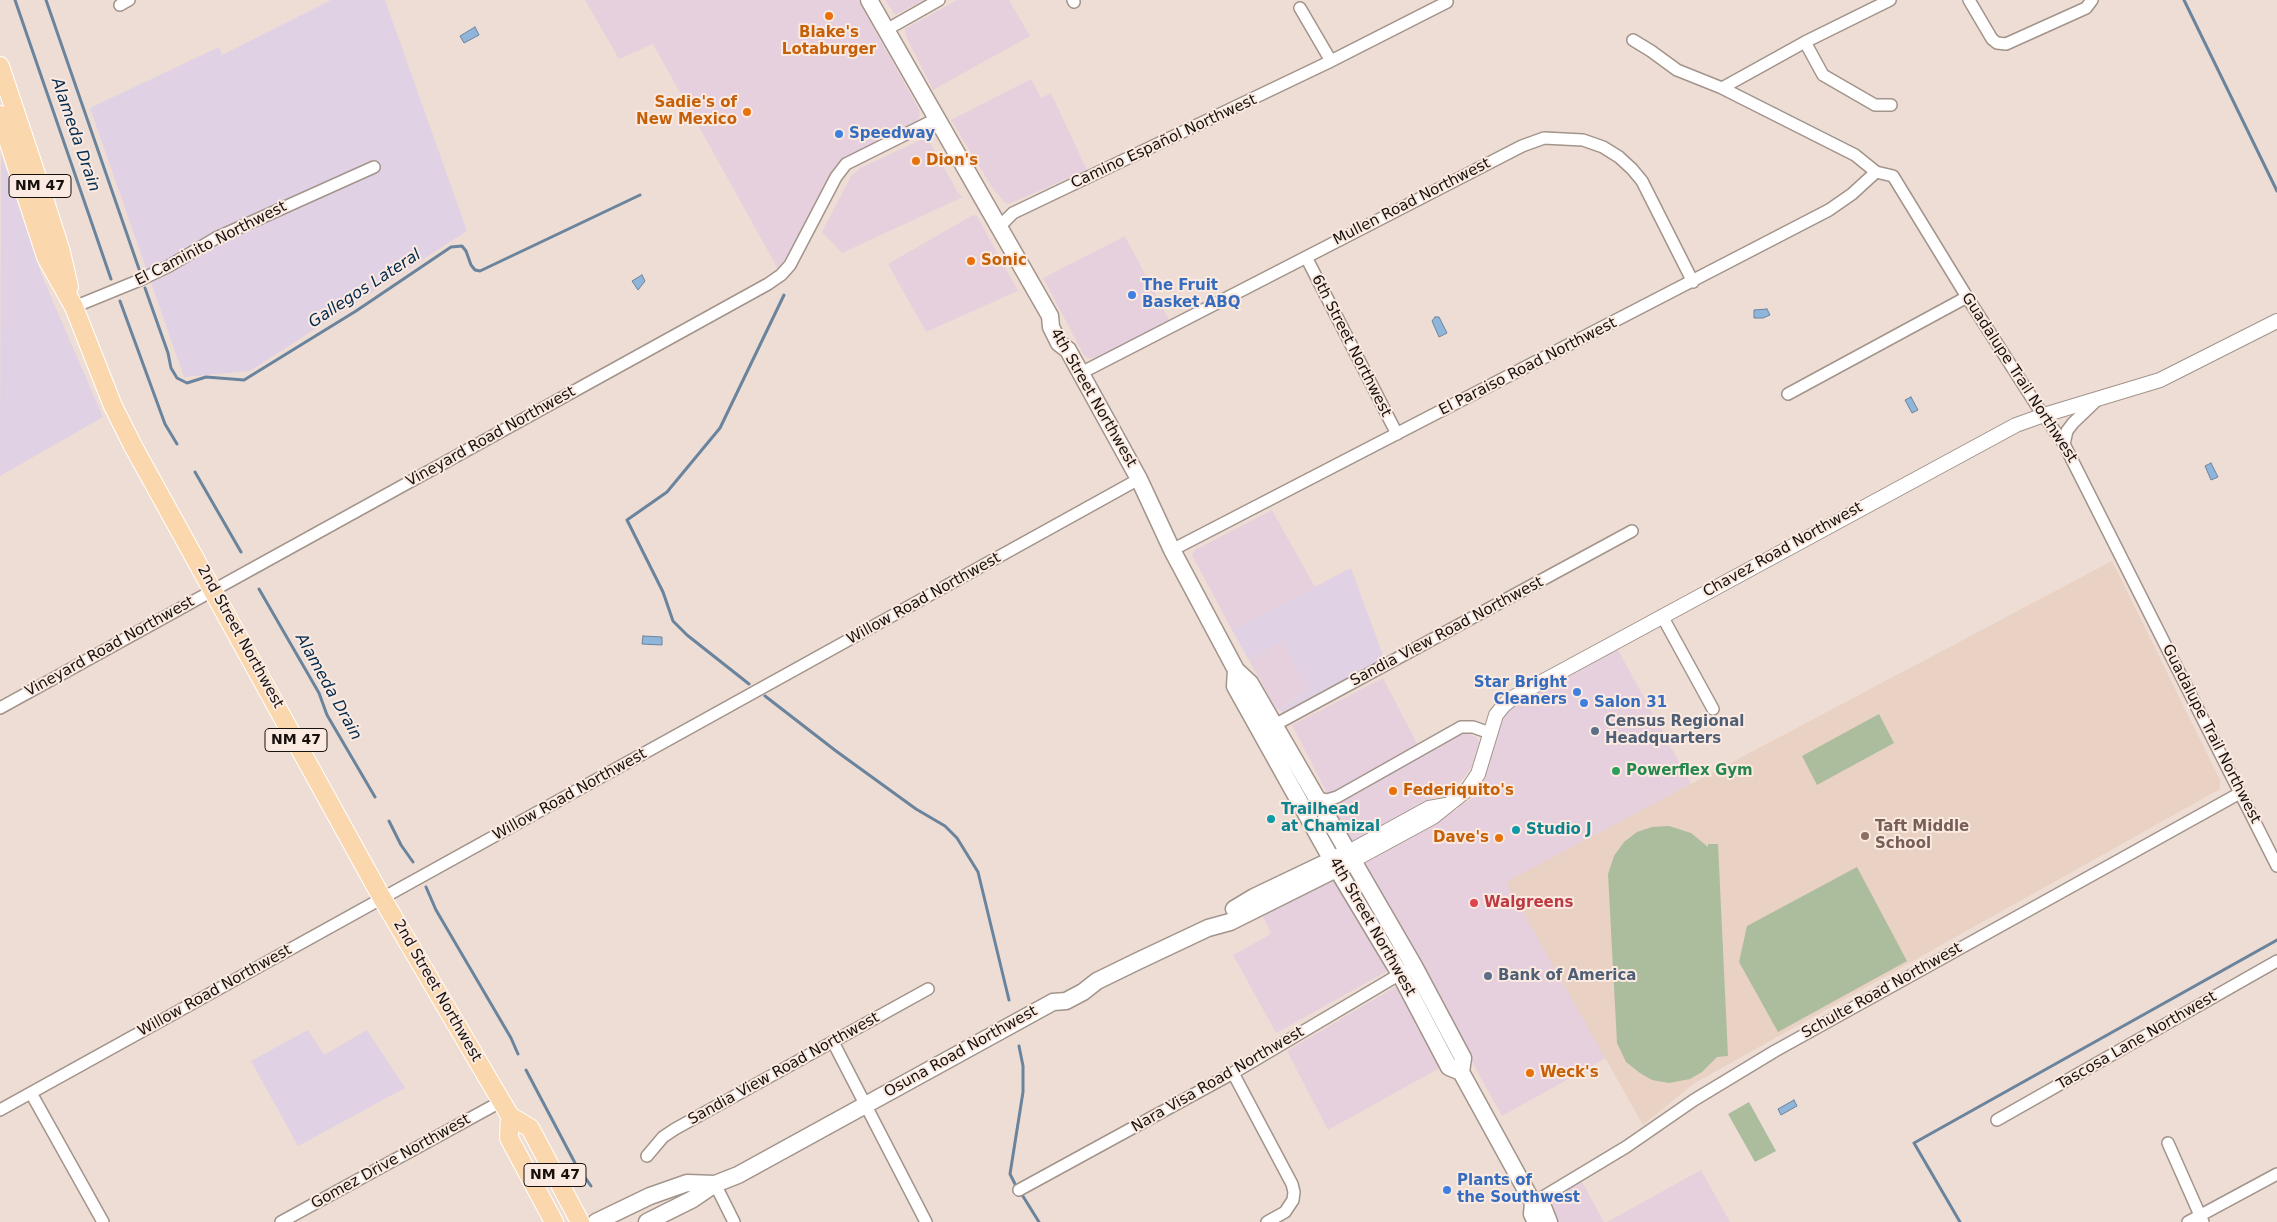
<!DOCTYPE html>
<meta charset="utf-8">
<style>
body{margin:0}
canvas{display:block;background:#eeddd4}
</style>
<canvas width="2277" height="1222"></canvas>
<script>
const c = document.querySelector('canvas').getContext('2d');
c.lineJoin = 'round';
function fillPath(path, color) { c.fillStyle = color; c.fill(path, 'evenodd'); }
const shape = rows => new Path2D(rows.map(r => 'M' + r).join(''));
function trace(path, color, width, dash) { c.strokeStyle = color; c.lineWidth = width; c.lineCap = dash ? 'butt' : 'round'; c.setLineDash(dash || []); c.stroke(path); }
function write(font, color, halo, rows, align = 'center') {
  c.font = font + ' "DejaVu Sans",sans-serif'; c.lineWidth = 4; c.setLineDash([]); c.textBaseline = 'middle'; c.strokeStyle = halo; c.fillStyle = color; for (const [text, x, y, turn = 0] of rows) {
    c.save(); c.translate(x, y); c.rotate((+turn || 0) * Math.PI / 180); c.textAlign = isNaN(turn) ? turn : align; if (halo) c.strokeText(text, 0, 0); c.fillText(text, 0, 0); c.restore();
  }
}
fillPath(shape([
 [585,0,858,0,920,111,919,117,917,122,843,159,836,167,793,249,778,269,653,44,619,59],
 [885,0,924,0,895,15],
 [957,0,1009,0,1030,36,933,90,906,36,905,29],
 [1031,79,1041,98,1051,93,1087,170,1009,204,1005,203,992,187,951,120],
 [927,137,958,193,963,197,842,253,822,232,851,176,860,168],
 [973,215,977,216,1018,291,926,332,888,264],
 [1125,236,1169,320,1097,359,1088,358,1084,355,1043,278],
 [1272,510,1315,587,1232,630,1192,555,1195,550],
 [1282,642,1309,690,1284,705,1280,709,1283,712,1276,709,1249,660],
 [1617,648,1691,784,1507,882,1606,1058,1502,1116,1364,867,1364,863,1368,856,1435,818,1457,810,1460,805,1473,798,1483,783,1502,718,1513,704],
 [1383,678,1419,747,1328,795,1292,725],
 [1464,732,1476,737,1479,742,1472,766,1462,780,1369,835,1354,842,1346,839,1326,805,1355,795,1432,748],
 [1328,881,1336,881,1387,963,1387,970,1384,973,1276,1033,1233,955,1271,934,1262,914],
 [1395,987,1400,987,1445,1065,1328,1130,1287,1051],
 [1701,1170,1730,1222,1607,1222,1625,1212],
 [1581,1180,1604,1222,1552,1222,1548,1202]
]), '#e6d0dd');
fillPath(shape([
 [331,0,385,0,467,231,250,371,184,377,90,108,219,47,222,55],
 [1,154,42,276,103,417,0,476],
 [1351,568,1384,658,1283,712,1279,709,1309,690,1282,642,1249,660,1232,630],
 [308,1030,324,1055,367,1030,405,1088,298,1146,251,1061]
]), '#e0d1e4');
fillPath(shape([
 [2112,561,2220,780,2220,789,1693,1084,1643,1125,1506,882]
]), '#e9d1c3');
fillPath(shape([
 [1879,714,1894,743,1817,785,1802,756],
 [1669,826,1691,833,1708,847,1708,844,1718,844,1728,1056,1717,1057,1702,1072,1690,1079,1669,1083,1652,1080,1640,1073,1626,1062,1617,1043,1608,874,1614,856,1624,842,1637,832,1652,827],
 [1857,867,1907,961,1778,1032,1739,962,1747,926],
 [1749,1102,1776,1151,1755,1162,1728,1114]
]), '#acbd9d');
const water = shape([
 [475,27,479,35,464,43,460,36,475,27],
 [642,275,645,281,638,290,632,281,642,275],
 [1767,309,1770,315,1763,318,1754,318,1754,310,1767,309],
 [1435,317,1439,317,1447,333,1439,337,1432,321,1435,317],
 [1911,397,1918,410,1912,413,1905,400,1911,397],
 [2211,463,2218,477,2211,480,2205,466,2211,463],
 [643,636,662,637,662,645,642,644,643,636],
 [1794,1100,1797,1106,1781,1115,1778,1109,1794,1100]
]);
fillPath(water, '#8fb5db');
trace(water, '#6b849d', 1);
trace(shape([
 [15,0,111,279],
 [46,0,139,269],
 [2184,0,2277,191],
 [145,288,168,353,171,368,177,378,187,383,206,377,244,380,356,311,451,247,462,246,466,251,471,265,475,270,480,271,640,195],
 [120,301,165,424,177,444],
 [195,472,241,552],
 [259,589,319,693,327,715,375,797],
 [749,684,687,635,673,621,663,592,627,520,667,492,720,428,784,295],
 [765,696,836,751,916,809,945,826,957,838,978,872,1009,1000],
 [389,821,401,845,413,862],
 [426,887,436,910,511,1038,518,1054],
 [526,1070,575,1163,591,1186],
 [1017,1188,1010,1174,1023,1092,1023,1066,1019,1046],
 [1021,1193,1039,1222],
 [1960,1222,1914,1143,2277,940]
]), '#6b849d', 3);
const minor = shape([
 [1073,0,1074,2],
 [1969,0,1992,39,1997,43,2006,44,2086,8,2092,0],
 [120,5,129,0],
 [1300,8,1331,61],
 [886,30,939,0],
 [1633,40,1651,51,1677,70,1722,88,1855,155,1876,172,1893,176,1967,297,2037,406,2064,444,2277,866],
 [1805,42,1823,75,1875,105,1891,105],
 [1722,88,1805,42,1890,0],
 [999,227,1013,213,1327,63,1447,2,1446,0],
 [1306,257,1397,434],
 [74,307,140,280,169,266,216,238,374,167],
 [1081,373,1522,146,1544,138,1583,140,1603,147,1619,157,1632,169,1642,181,1693,282],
 [1788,394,1967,297],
 [2064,444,2067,431,2073,423,2096,401],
 [1172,550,1829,210,1852,194,1876,172],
 [1662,616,1713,709],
 [0,708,768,284,781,275,790,265,836,177,846,164,936,119],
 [1269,728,1632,531],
 [1315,797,1327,800,1337,797,1461,727,1473,727,1490,733],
 [833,1042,926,1222],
 [1233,1073,1292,1184,1294,1192,1293,1200,1285,1212,1267,1222],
 [31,1093,103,1222],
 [0,1110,1139,479],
 [1997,1120,2277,961],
 [2168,1143,2203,1222],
 [647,1156,663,1137,675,1129,928,989],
 [715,1184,734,1222],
 [1019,1190,1233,1073,1405,971],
 [1533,1203,1626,1147,1694,1100,1775,1051,2240,793],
 [281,1222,502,1101],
 [2188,1222,2277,1174]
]);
const tertiary = shape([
 [1347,853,1429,808,1446,805],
 [1352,861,1433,817,1468,789,1478,774,1496,715,1504,705,1514,697,2016,425,2044,415,2160,380,2277,321]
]);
const secondary = shape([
 [869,0,1050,316,1051,327,1059,343,1068,350,1139,479,1172,550,1236,670,1250,683,1414,966,1463,1058,1461,1072,1533,1203,1532,1214,1536,1222],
 [1236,670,1235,686,1337,869,1400,974,1449,1067,1461,1072],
 [1234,909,1254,897,1342,855],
 [1533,1203,1543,1207,1549,1222],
 [596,1222,650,1196,687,1183,715,1184],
 [647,1222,693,1199,715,1184,738,1175,1053,1002,1066,1001,1083,992,1097,981,1138,961,1208,928,1230,922,1352,861]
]);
const primary = shape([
 [0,66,44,198,61,252,69,287],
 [0,115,46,257,74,307,113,406,133,446,382,898,510,1116,530,1128,580,1222],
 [510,1116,509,1138,554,1222]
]);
trace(minor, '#a3948b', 14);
trace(tertiary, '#a3948b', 16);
trace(secondary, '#a3948b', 19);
trace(primary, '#fff', 20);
trace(minor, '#fff', 11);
trace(tertiary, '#fff', 14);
trace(secondary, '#fff', 16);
trace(primary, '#fad7ac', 18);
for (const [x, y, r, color] of [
 [829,16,5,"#e8710a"],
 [747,112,5,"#e8710a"],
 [839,134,5,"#3f7fe0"],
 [916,161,5,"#e8710a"],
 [971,261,5,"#e8710a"],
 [1132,295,5,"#3f7fe0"],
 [1577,692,5,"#3f7fe0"],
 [1584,703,5,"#3f7fe0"],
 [1595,731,5,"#5c6f8a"],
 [1616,771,5,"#2e9e5b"],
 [1393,791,5,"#e8710a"],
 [1271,819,5,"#0f9aa8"],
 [1516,830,5,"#0f9aa8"],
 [1865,836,5,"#8d6e63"],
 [1499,838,5,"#e8710a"],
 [1474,903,5,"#e0444e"],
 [1488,976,5,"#5c6f8a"],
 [1530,1073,5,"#e8710a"],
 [1447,1190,5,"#3f7fe0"]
]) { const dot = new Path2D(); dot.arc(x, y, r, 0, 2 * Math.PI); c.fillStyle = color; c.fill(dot); trace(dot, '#fbeae1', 2); }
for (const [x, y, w] of [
 [40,186,62],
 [296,740,62],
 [555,1175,62]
]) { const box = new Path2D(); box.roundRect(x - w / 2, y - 11.5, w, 23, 4); c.fillStyle = '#fbeae1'; c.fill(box); trace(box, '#16110d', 1); }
write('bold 14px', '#16110d', null, [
 ["NM 47",40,186],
 ["NM 47",296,740],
 ["NM 47",555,1175]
]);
write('bold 15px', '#c56008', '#fbeae1', [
 ["Blake's",829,33,"center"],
 ["Lotaburger",829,50,"center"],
 ["Sadie's of",737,103,"right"],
 ["New Mexico",737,120,"right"],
 ["Dion's",926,161],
 ["Sonic",981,261],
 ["Federiquito's",1403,791],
 ["Dave's",1489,838,"right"],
 ["Weck's",1540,1073]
], 'left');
write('bold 15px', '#366cbe', '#fbeae1', [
 ["Speedway",849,134],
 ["The Fruit",1142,286],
 ["Basket ABQ",1142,303],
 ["Star Bright",1567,683,"right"],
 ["Cleaners",1567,700,"right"],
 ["Salon 31",1594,703],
 ["Plants of",1457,1181],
 ["the Southwest",1457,1198]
], 'left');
write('15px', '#16110d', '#fbeae1', [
 ["Camino Español Northwest",1164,142,-25],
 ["Mullen Road Northwest",1412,202,-27],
 ["El Caminito Northwest",211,244,-27],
 ["6th Street Northwest",1351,346,63],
 ["El Paraiso Road Northwest",1528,367,-27],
 ["Guadalupe Trail Northwest",2019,378,57],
 ["4th Street Northwest",1093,398,60],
 ["Vineyard Road Northwest",491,437,-29],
 ["Chavez Road Northwest",1783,550,-29],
 ["Willow Road Northwest",924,599,-29],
 ["Sandia View Road Northwest",1447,632,-28],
 ["2nd Street Northwest",240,637,61],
 ["Vineyard Road Northwest",110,647,-29],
 ["Guadalupe Trail Northwest",2211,734,63],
 ["Willow Road Northwest",570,795,-29],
 ["4th Street Northwest",1372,927,60],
 ["Willow Road Northwest",215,991,-29],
 ["2nd Street Northwest",437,991,60],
 ["Schulte Road Northwest",1882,991,-29],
 ["Tascosa Lane Northwest",2137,1041,-30],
 ["Osuna Road Northwest",961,1052,-29],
 ["Sandia View Road Northwest",784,1069,-29],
 ["Nara Visa Road Northwest",1218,1080,-30],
 ["Gomez Drive Northwest",391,1162,-29]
]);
write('bold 15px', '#4e5e75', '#fbeae1', [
 ["Census Regional",1605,722],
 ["Headquarters",1605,739],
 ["Bank of America",1498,976]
], 'left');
write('bold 15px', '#27864d', '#fbeae1', [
 ["Powerflex Gym",1626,771]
], 'left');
write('bold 15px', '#0d838f', '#fbeae1', [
 ["Trailhead",1281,810],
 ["at Chamizal",1281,827],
 ["Studio J",1526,830]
], 'left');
write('bold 15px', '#785e54', '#fbeae1', [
 ["Taft Middle",1875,827],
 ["School",1875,844]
], 'left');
write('bold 15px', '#be3a42', '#fbeae1', [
 ["Walgreens",1484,903]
], 'left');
write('italic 16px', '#002a4e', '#fbeae1', [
 ["Alameda Drain",75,135,71],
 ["Gallegos Lateral",365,289,-33],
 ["Alameda Drain",328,687,61]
]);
</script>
